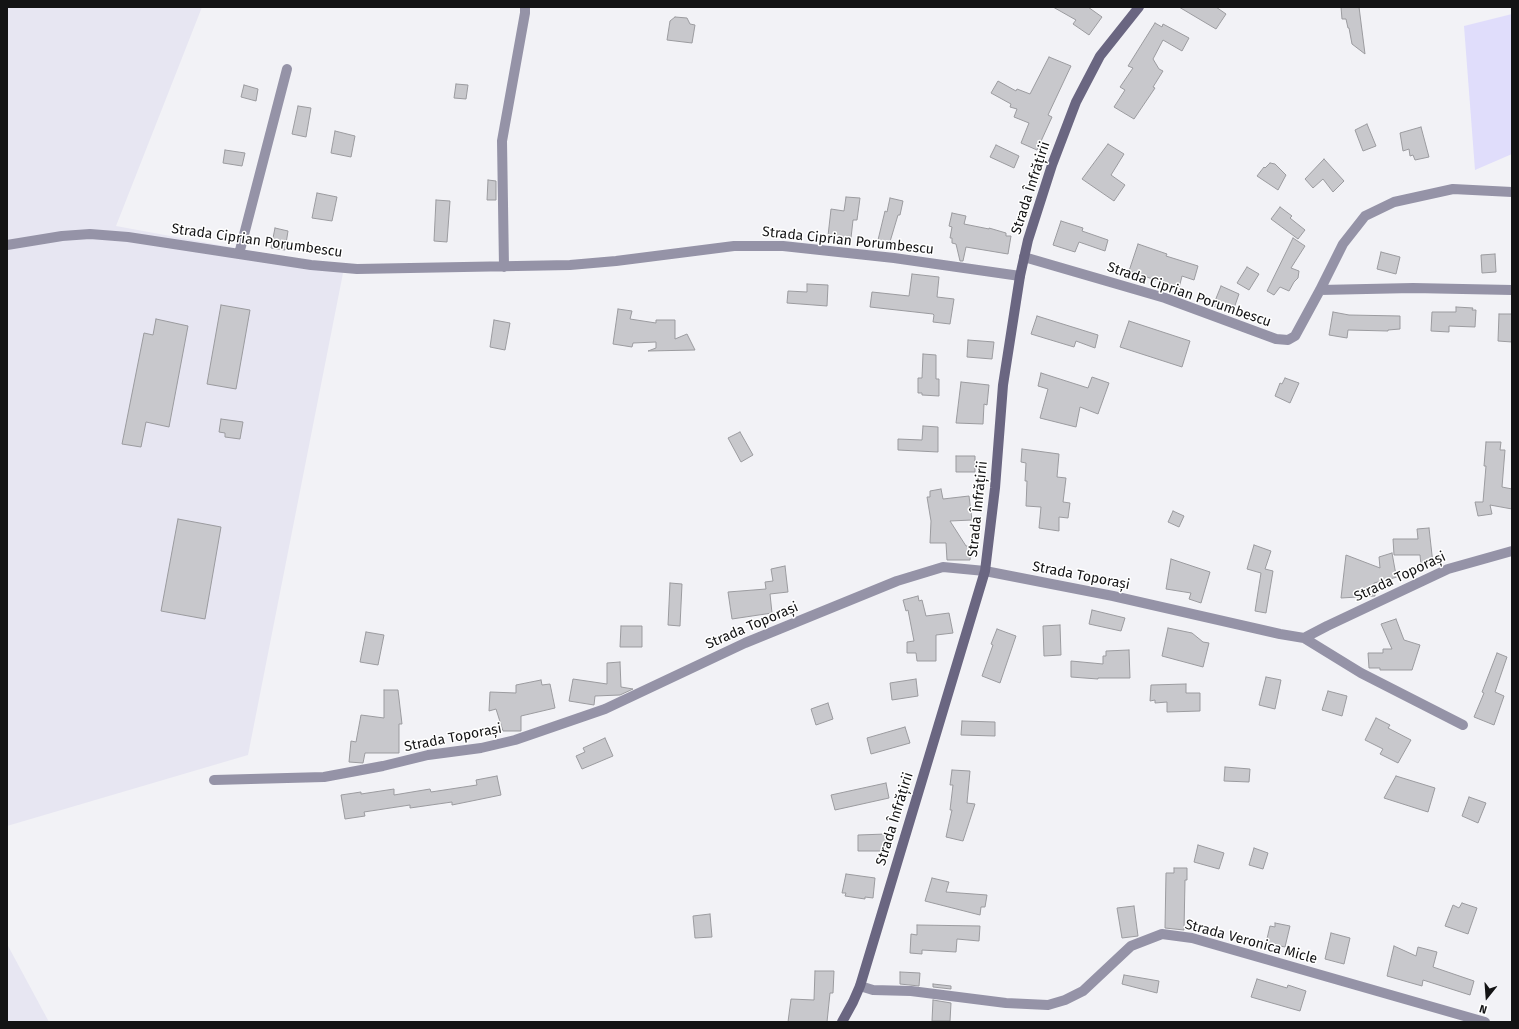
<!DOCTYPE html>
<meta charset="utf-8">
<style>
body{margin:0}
#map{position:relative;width:1519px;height:1029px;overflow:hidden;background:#f2f2f6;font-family:"Fira Sans",sans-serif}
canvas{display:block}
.frame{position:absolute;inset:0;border:8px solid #131314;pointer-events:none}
.north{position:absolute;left:1467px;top:977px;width:40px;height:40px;-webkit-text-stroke:3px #fff;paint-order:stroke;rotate:197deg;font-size:11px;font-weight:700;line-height:16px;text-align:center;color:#131314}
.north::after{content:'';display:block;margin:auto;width:14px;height:18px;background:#131314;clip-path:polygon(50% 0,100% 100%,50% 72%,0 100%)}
</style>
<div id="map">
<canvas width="1519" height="1029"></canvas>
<div class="frame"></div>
<div class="north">N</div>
</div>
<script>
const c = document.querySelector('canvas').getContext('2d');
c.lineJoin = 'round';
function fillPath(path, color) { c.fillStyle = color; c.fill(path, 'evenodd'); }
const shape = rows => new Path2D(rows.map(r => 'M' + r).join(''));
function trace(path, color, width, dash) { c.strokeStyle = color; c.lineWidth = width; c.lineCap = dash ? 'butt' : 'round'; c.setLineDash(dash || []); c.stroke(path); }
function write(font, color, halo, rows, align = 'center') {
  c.font = font + ' "Fira Sans",sans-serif'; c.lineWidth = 3; c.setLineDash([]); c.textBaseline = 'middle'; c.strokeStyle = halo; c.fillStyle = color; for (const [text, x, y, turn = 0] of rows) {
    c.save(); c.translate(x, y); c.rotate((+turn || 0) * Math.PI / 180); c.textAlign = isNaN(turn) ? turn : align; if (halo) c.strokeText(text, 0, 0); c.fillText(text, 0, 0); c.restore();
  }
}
fillPath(shape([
 [7,7,202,7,116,226,344,268,248,755,7,826],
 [7,944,49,1022,7,1022]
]), '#e7e6f2');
fillPath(shape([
 [1512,14,1512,154,1475,170,1464,26]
]), '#e0ddfb');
const building = shape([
 [1053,7,1088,7,1102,17,1089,35,1073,24,1076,20,1053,7],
 [1179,7,1216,7,1226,14,1216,29,1179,7],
 [1341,7,1359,7,1365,54,1352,44,1349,28,1348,28,1346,19,1342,19,1341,7],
 [675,17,687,18,690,24,695,25,692,43,667,40,670,21,675,17],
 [1155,23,1162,27,1163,24,1189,38,1182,51,1163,40,1153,59,1159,69,1163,71,1153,87,1155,88,1134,119,1114,107,1125,90,1120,87,1133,68,1128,66,1155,23],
 [1049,57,1071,66,1048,115,1052,117,1037,150,1021,143,1029,123,1014,117,1017,109,1010,107,1011,104,991,93,998,81,1016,91,1017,89,1030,94,1049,57],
 [456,84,468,85,466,99,454,98,456,84],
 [244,85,258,89,256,101,241,97,244,85],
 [298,106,311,108,306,137,292,134,298,106],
 [1367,124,1376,146,1363,151,1355,130,1367,124],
 [1421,127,1429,157,1415,160,1413,155,1410,156,1409,149,1403,151,1400,133,1421,127],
 [335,131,355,136,351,157,331,153,335,131],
 [1108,144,1124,154,1111,175,1125,185,1114,201,1082,179,1108,144],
 [996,145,1019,156,1014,168,990,157,996,145],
 [225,150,245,153,242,166,223,163,225,150],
 [1324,159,1344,181,1333,192,1323,179,1313,188,1305,179,1324,159],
 [1270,163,1275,164,1286,175,1278,190,1257,176,1264,167,1265,168,1270,163],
 [488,180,496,181,496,200,487,200,488,180],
 [317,193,337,197,332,221,312,218,317,193],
 [846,197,860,198,857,220,853,220,851,238,828,236,831,209,844,211,846,197],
 [890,198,903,201,900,215,898,215,889,245,880,243,880,241,878,240,885,211,887,212,890,198],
 [436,200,450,201,447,242,434,241,436,200],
 [1280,207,1292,216,1290,218,1305,230,1298,239,1271,219,1280,207],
 [952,213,966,216,964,224,989,229,989,228,1006,233,1006,236,1011,236,1008,254,966,247,963,261,960,261,956,244,952,243,952,238,950,238,952,227,949,226,952,213],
 [1061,221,1083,228,1082,231,1108,240,1105,251,1079,242,1075,252,1053,245,1061,221],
 [275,228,288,231,285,250,271,248,275,228],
 [1293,238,1305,246,1291,268,1299,271,1298,278,1294,282,1289,291,1280,287,1274,295,1267,291,1293,238],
 [1138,244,1167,254,1166,256,1198,266,1194,280,1182,276,1179,288,1129,271,1138,244],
 [1381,252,1400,257,1396,274,1377,269,1381,252],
 [1495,254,1496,272,1482,273,1481,255,1495,254],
 [1247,267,1259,274,1249,290,1237,283,1247,267],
 [912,274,939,277,937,297,954,299,950,324,933,322,934,315,933,314,870,307,872,292,909,296,912,274],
 [807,284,828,285,827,306,787,303,788,291,807,292,807,284],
 [1221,286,1239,294,1233,311,1228,308,1227,311,1213,306,1221,286],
 [221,305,250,310,236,389,207,384,221,305],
 [1456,307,1473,308,1472,310,1476,310,1475,327,1449,326,1449,332,1431,331,1432,312,1456,312,1456,307],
 [618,309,632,311,630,319,656,323,656,320,675,320,675,339,687,334,695,350,648,351,656,348,656,342,633,343,632,347,613,344,618,309],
 [1333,312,1349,315,1400,316,1400,329,1388,330,1388,331,1348,330,1347,338,1329,335,1333,312],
 [1499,314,1512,314,1512,342,1498,341,1499,314],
 [1037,316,1098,335,1095,348,1076,341,1074,347,1031,334,1037,316],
 [156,319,188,326,169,427,146,422,141,447,122,444,144,333,153,335,156,319],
 [494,320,510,323,505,350,490,347,494,320],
 [1129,321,1190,341,1182,367,1120,347,1129,321],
 [968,340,994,342,992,359,967,357,968,340],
 [923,354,936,355,936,379,939,379,939,396,922,395,922,393,918,393,918,378,922,378,923,354],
 [1041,373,1088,388,1092,377,1109,383,1098,414,1080,407,1076,427,1040,418,1048,389,1038,386,1041,373],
 [1285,378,1299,383,1290,403,1275,396,1280,383,1282,384,1285,378],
 [961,382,989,385,987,405,984,404,983,424,956,423,961,382],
 [221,419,243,422,240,439,225,437,225,433,219,432,221,419],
 [923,426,938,427,938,452,898,450,898,439,922,440,923,426],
 [740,432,753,455,741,462,728,438,740,432],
 [1486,442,1501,442,1500,450,1505,450,1502,487,1512,489,1512,509,1490,505,1492,514,1478,516,1475,502,1483,502,1486,466,1484,466,1486,442],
 [1022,449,1059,454,1057,477,1066,478,1063,502,1070,503,1068,518,1059,517,1059,531,1039,528,1041,507,1026,506,1027,481,1025,481,1026,463,1021,462,1022,449],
 [956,456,975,456,975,472,956,472,956,456],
 [941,489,943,499,969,496,972,520,950,521,966,546,971,546,970,560,947,560,946,543,930,543,931,521,927,497,930,497,930,491,941,489],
 [1173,511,1184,516,1179,527,1168,522,1173,511],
 [178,519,221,527,205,619,161,611,178,519],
 [1429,528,1433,564,1421,565,1420,555,1394,555,1393,539,1418,539,1417,529,1429,528],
 [1254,545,1271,551,1265,569,1273,571,1266,613,1255,611,1261,573,1247,569,1254,545],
 [1392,553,1396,575,1401,576,1374,583,1375,596,1341,598,1346,555,1380,568,1379,557,1392,553],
 [1171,559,1210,572,1201,603,1189,599,1191,593,1166,589,1171,559],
 [785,566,788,592,770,594,772,613,732,619,728,592,766,589,765,582,773,581,771,569,785,566],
 [670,583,682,584,680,626,668,625,670,583],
 [918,596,919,601,922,600,926,616,949,613,953,633,936,635,936,661,917,661,916,653,907,653,907,642,914,641,908,610,906,611,903,600,918,596],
 [1092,610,1125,618,1121,631,1089,624,1092,610],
 [1396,619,1404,640,1420,645,1412,670,1380,670,1380,668,1369,668,1368,653,1383,653,1383,649,1392,649,1381,624,1396,619],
 [1060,625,1061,655,1044,656,1043,626,1060,625],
 [621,626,642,626,642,647,620,647,621,626],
 [1168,628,1192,633,1203,642,1209,643,1203,667,1162,656,1168,628],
 [997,629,1016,636,1000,683,982,676,993,645,991,644,997,629],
 [366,632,384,635,378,665,360,662,366,632],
 [1129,650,1130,678,1098,678,1098,679,1071,677,1071,661,1103,664,1103,656,1106,656,1106,651,1129,650],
 [1497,653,1507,657,1495,692,1504,696,1494,725,1474,717,1484,693,1482,692,1497,653],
 [620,662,621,687,633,689,620,695,595,696,594,705,569,701,573,679,607,684,607,663,620,662],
 [1266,677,1281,680,1275,709,1259,705,1266,677],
 [916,679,918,696,892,700,890,683,916,679],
 [541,680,542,685,550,684,555,708,521,716,521,731,503,731,496,709,489,711,490,692,516,693,516,685,541,680],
 [1186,684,1186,693,1200,693,1200,711,1167,712,1167,702,1155,703,1155,700,1150,701,1151,685,1186,684],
 [384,690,398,690,402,724,399,724,399,753,365,753,363,763,349,762,351,741,356,742,361,715,384,718,384,690],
 [1328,691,1347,696,1342,716,1322,710,1328,691],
 [828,703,833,719,816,725,811,709,828,703],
 [1376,718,1390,725,1388,728,1411,740,1398,763,1380,754,1383,749,1365,740,1376,718],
 [962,721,995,722,995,736,961,735,962,721],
 [905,727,910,743,871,754,867,738,905,727],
 [605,738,613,756,582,769,576,756,585,752,583,748,605,738],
 [1225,767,1250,769,1249,782,1224,781,1225,767],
 [952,770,970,771,967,803,975,804,963,841,946,837,952,810,950,810,953,785,950,785,952,770],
 [497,776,501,795,452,805,452,802,410,808,410,805,364,812,365,816,345,819,341,795,361,792,361,794,394,789,394,795,430,789,431,792,477,785,476,780,497,776],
 [1396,776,1435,788,1428,812,1384,798,1396,776],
 [886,783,889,798,835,810,831,795,886,783],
 [1469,797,1486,803,1478,823,1462,816,1469,797],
 [886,834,886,851,858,851,858,835,886,834],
 [1198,845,1224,853,1219,869,1194,862,1198,845],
 [1254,848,1268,853,1263,869,1249,865,1254,848],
 [1174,868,1187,868,1187,880,1185,880,1184,930,1165,928,1166,873,1174,873,1174,868],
 [846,874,875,878,873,898,865,897,865,899,845,896,846,893,842,893,846,874],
 [932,878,949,882,946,892,987,895,985,907,981,907,980,915,925,901,932,878],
 [1462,903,1477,908,1468,934,1445,926,1453,905,1459,908,1462,903],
 [1134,906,1138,936,1122,938,1117,908,1134,906],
 [710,914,712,937,695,938,693,916,710,914],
 [1275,923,1290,926,1285,947,1266,943,1270,926,1275,927,1275,923],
 [917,925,980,926,979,941,957,939,956,952,922,950,922,954,910,953,911,934,917,935,917,925],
 [1331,933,1350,938,1344,964,1325,959,1331,933],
 [1394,946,1416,956,1418,947,1437,952,1433,967,1474,981,1470,995,1423,980,1422,986,1387,976,1394,946],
 [815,971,834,971,833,993,830,993,827,1022,788,1022,791,999,814,1000,815,971],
 [900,972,920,973,919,986,900,984,900,972],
 [1124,975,1159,981,1157,993,1122,984,1124,975],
 [1257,979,1287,988,1288,985,1306,991,1300,1011,1251,997,1257,979],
 [933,984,951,986,951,989,933,987,933,984],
 [933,1000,951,1003,950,1021,932,1021,933,1000]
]);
fillPath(building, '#c8c8cc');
trace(building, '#9b9b9f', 1);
trace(shape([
 [7,245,62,236,90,234,128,237,311,265,357,269,570,265,616,261,734,246,783,246,894,258,1020,276],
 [239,254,287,69],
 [1024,257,1165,298,1276,339,1288,340,1295,336,1320,290,1343,244,1365,216,1394,202,1453,189,1512,192],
 [504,267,502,141,525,13,525,7],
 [1320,290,1413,288,1512,290],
 [1304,638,1361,673,1463,725],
 [214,780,324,777,383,766,428,755,481,748,515,740,605,709,745,643,897,581,943,567,985,571,1113,596,1280,634,1304,638,1327,626,1448,569,1512,551],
 [860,986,873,990,911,991,1006,1003,1048,1005,1065,1000,1083,991,1131,946,1162,934,1192,938,1485,1022]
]), '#9593a7', 10);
trace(shape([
 [842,1022,853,1002,860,986,985,571,995,488,1003,385,1020,276,1028,240,1052,165,1076,102,1100,56,1139,7]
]), '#6a6681', 10);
write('14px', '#131314', '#fff', [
 ["Strada Înfrățirii",1031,188,-72],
 ["Strada Ciprian Porumbescu",257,241,8],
 ["Strada Ciprian Porumbescu",848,241,6],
 ["Strada Ciprian Porumbescu",1189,295,19],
 ["Strada Înfrățirii",978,509,-84],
 ["Strada Toporași",1081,576,11],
 ["Strada Toporași",1400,577,-25],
 ["Strada Toporași",752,626,-23],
 ["Strada Toporași",453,738,-11],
 ["Strada Înfrățirii",895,819,-73],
 ["Strada Veronica Micle",1251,942,15]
]);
</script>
